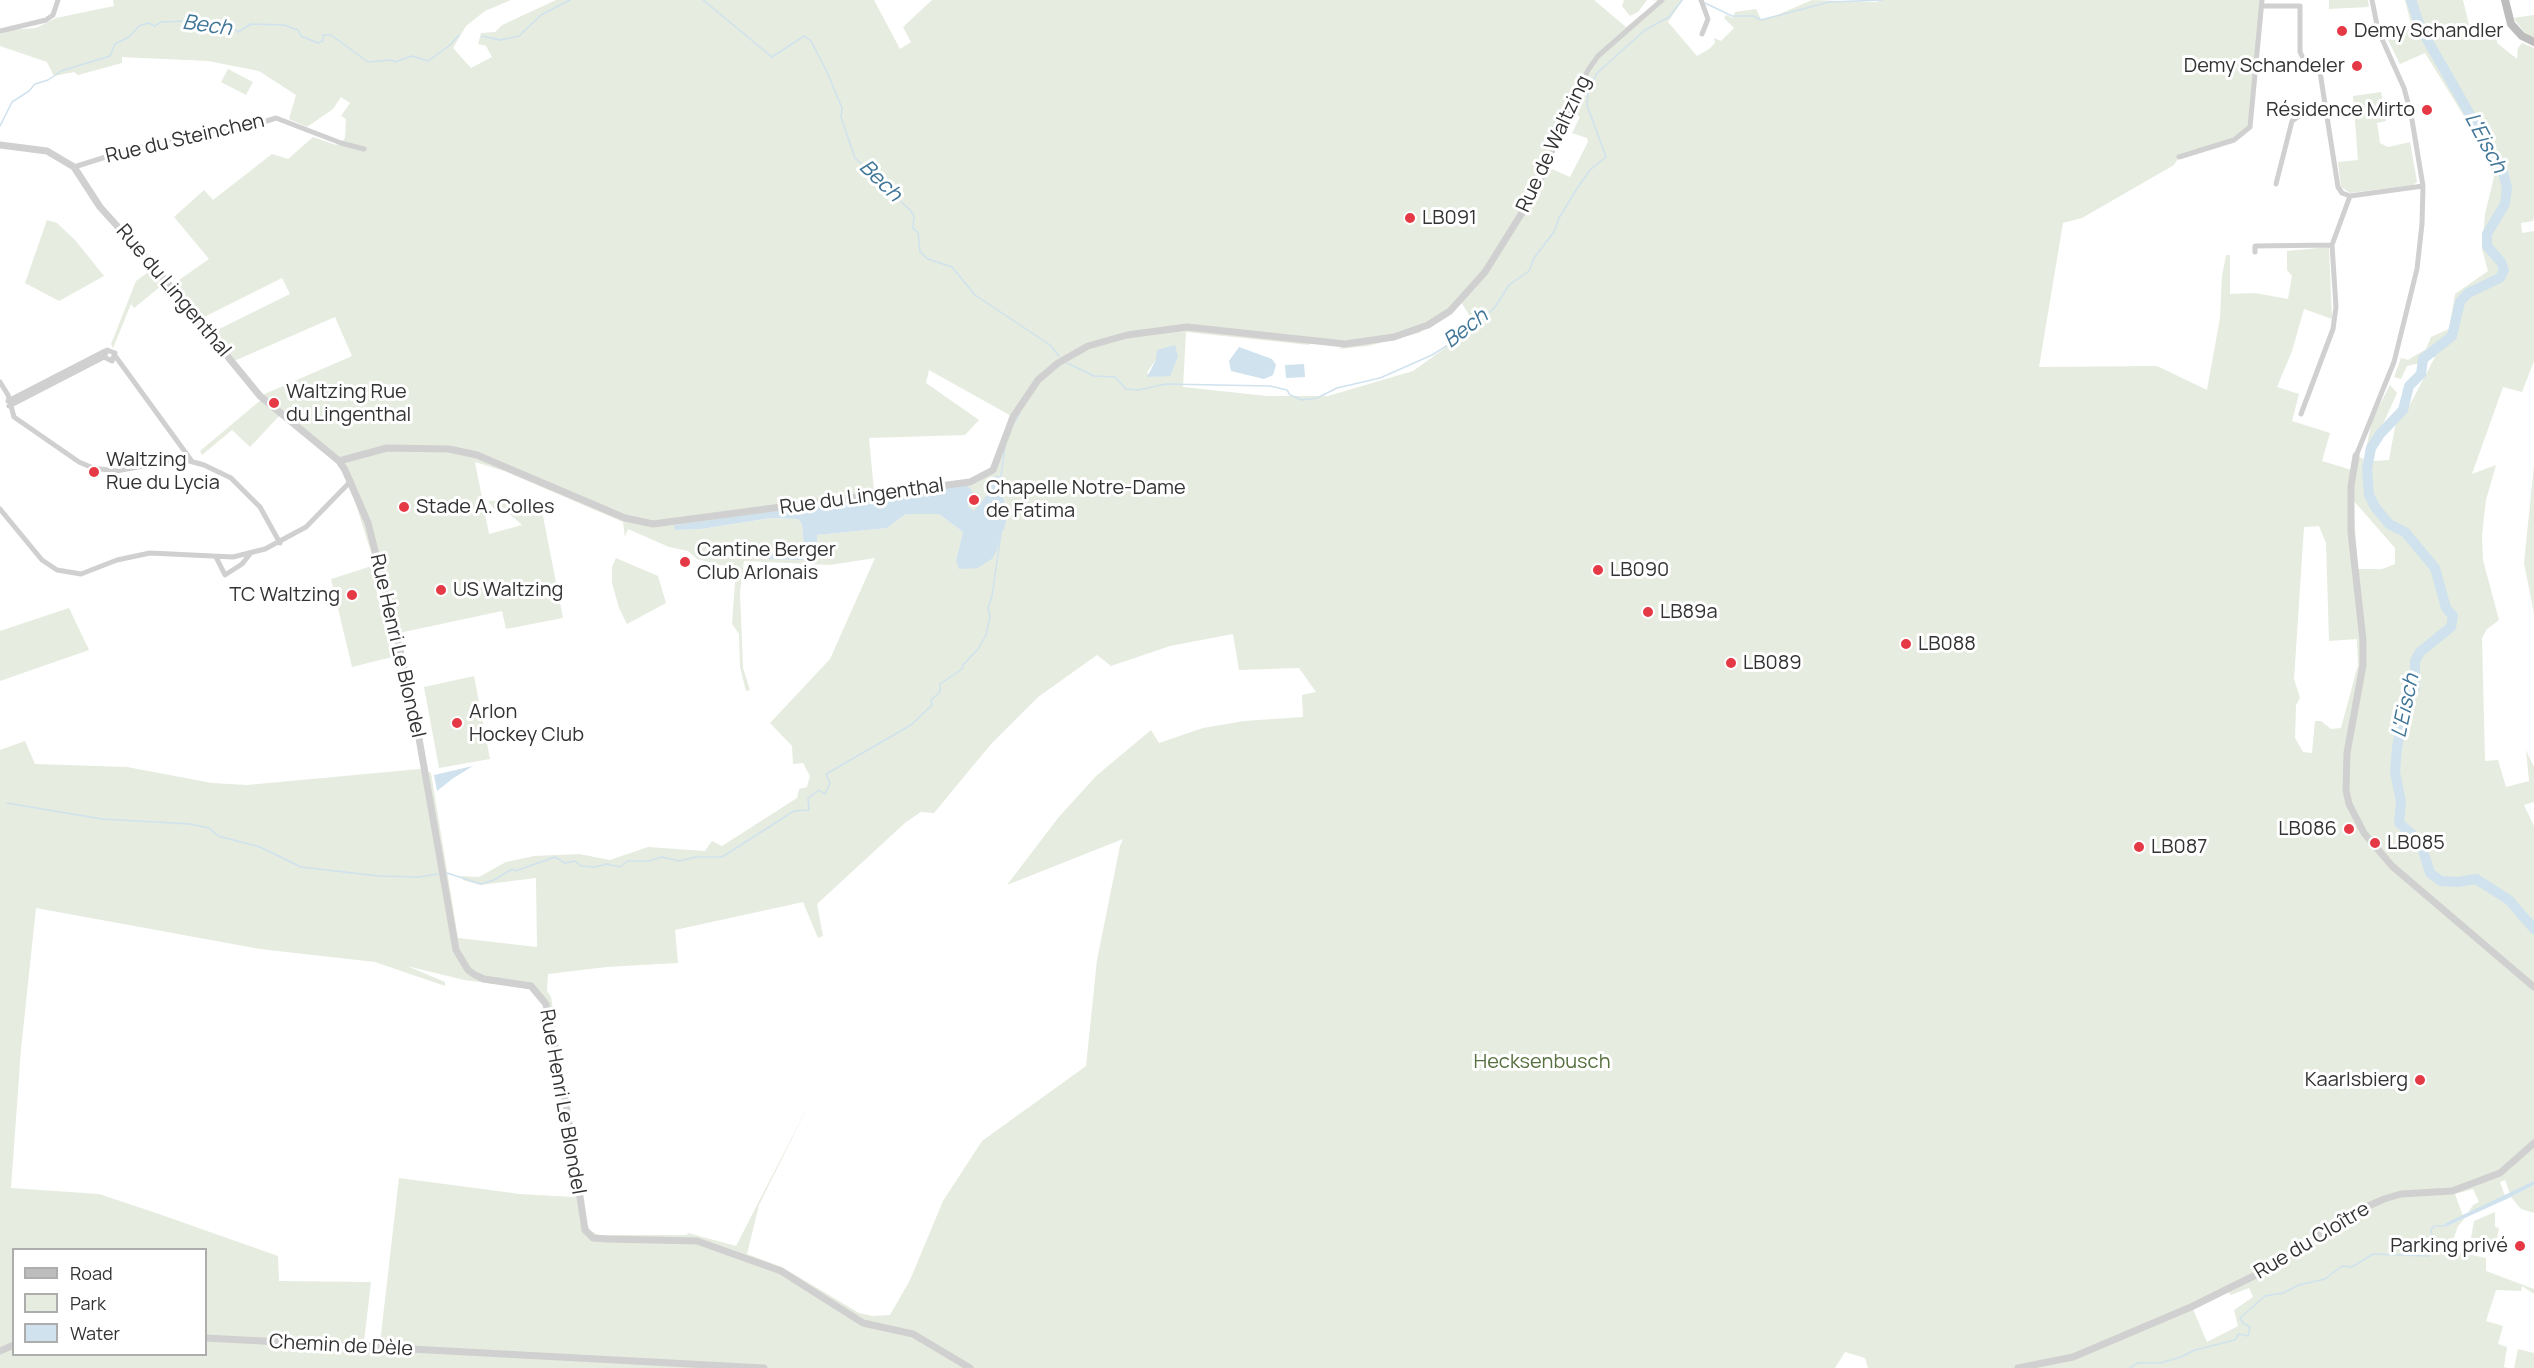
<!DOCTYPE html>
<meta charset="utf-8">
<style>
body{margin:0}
#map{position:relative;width:2534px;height:1368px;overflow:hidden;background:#fff;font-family:Manrope,sans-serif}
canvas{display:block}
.legend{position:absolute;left:12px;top:1248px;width:195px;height:108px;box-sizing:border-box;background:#fff;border:2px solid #adadad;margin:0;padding:8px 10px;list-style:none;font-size:18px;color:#333}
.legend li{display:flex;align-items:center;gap:12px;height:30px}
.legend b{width:30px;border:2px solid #adadad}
</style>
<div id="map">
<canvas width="2534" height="1368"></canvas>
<ul class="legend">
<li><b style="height:8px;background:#bdbdbd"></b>Road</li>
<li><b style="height:16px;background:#e6ecdf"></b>Park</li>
<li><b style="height:16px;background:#cfe2ee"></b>Water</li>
</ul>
</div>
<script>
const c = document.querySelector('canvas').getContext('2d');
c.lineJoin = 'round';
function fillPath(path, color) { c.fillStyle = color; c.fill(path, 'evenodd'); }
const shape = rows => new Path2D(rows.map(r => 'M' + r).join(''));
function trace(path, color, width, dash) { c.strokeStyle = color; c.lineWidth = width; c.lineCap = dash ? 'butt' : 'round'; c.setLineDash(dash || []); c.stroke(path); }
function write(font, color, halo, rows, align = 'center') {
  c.font = font + ' Manrope,sans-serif'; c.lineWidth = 6; c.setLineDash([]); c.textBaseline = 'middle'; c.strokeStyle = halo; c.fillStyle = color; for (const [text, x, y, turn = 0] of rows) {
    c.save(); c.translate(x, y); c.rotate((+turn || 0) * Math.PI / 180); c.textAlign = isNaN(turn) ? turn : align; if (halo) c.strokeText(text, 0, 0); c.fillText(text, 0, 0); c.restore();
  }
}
fillPath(shape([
 [113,0,511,0,485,11,466,26,453,48,471,68,492,57,486,46,478,44,481,33,495,32,502,25,556,0,874,0,900,49,911,42,903,27,932,0,1594,0,1626,27,1642,14,1647,14,1660,1,1651,0,1683,0,1668,22,1697,56,1709,49,1715,43,1714,38,1721,41,1734,28,1724,18,1726,15,1733,18,1735,12,1756,9,1761,19,1775,16,1812,0,1876,2,1882,0,2262,0,2250,127,2243,136,2179,157,2174,165,2082,218,2063,223,2039,367,2157,366,2207,390,2220,318,2222,276,2226,255,2230,255,2230,294,2255,293,2288,299,2292,276,2287,270,2287,251,2329,247,2332,319,2304,309,2292,351,2277,387,2299,394,2292,421,2330,433,2322,461,2352,470,2356,456,2364,459,2372,420,2390,385,2397,393,2365,464,2371,465,2373,461,2389,460,2396,421,2405,414,2435,357,2423,358,2420,363,2407,366,2401,379,2394,377,2401,358,2408,360,2426,349,2431,337,2449,329,2455,294,2488,271,2482,249,2485,214,2494,177,2475,134,2425,53,2400,64,2382,28,2411,24,2405,0,2463,0,2470,29,2496,26,2497,43,2517,59,2518,48,2522,43,2534,48,2534,215,2533,221,2521,223,2522,233,2534,231,2534,361,2522,392,2503,387,2472,474,2496,465,2486,500,2482,535,2483,560,2499,620,2487,629,2482,638,2485,761,2498,760,2506,787,2529,781,2526,750,2534,767,2534,802,2524,805,2534,826,2534,1181,2510,1194,2505,1180,2500,1182,2505,1196,2468,1213,2473,1205,2479,1202,2473,1189,2455,1194,2463,1216,2444,1224,2445,1227,2465,1218,2458,1226,2451,1246,2452,1251,2486,1258,2486,1271,2534,1289,2534,1294,2522,1286,2521,1291,2496,1290,2486,1321,2503,1326,2498,1344,2507,1347,2504,1367,2507,1368,1868,1368,1865,1358,1845,1352,1835,1368,0,1368,0,750,25,741,35,764,127,767,212,783,247,785,420,769,431,773,458,938,537,947,536,878,480,885,463,880,461,876,479,877,506,862,534,856,579,854,610,860,648,847,705,851,712,841,722,846,797,798,799,789,807,787,810,776,803,763,793,764,792,746,770,723,830,659,875,558,830,565,744,561,740,592,743,668,750,690,746,691,740,667,739,634,732,624,736,569,697,559,688,551,669,547,628,529,625,537,623,522,504,471,475,462,489,534,522,525,503,508,494,509,488,501,533,499,542,511,563,618,506,629,502,611,399,633,383,561,375,565,376,570,372,572,392,657,352,667,331,579,375,565,345,470,281,414,250,447,232,430,202,455,200,451,262,399,260,396,352,356,335,317,234,361,211,333,290,294,282,278,200,319,172,285,209,259,174,217,204,190,213,200,272,154,288,159,313,137,336,145,341,143,345,138,346,119,341,116,350,103,341,97,333,109,307,127,289,119,296,95,259,71,208,61,122,57,122,63,78,75,74,72,54,76,47,62,0,46,0,34,8,30,36,28,56,18,114,6],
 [1571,110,1580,117,1572,133,1587,138,1588,142,1570,177,1552,169,1544,172],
 [1461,302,1476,326,1413,371,1328,396,1267,396,1183,387,1186,332,1309,345,1310,342,1344,345,1339,349,1368,346,1419,333],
 [1156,360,1177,360,1171,369,1159,376,1150,377,1147,372],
 [929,370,1013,417,993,470,970,479,874,491,869,438,965,435,979,420,926,383],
 [1001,477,1003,477,1005,484,1002,490,1006,517,1001,535,997,550,978,568,956,560,963,532,939,514,906,514,887,528,817,535,802,560,767,553,795,554,804,549,802,524,798,519,771,518,701,529,675,530,675,525,722,520,968,506,974,512],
 [2353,500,2395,548,2395,564,2382,569,2358,569],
 [2319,526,2326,543,2329,641,2357,639,2358,665,2341,728,2331,729,2321,721,2315,721,2312,753,2303,752,2295,738,2296,705,2300,698,2294,679,2304,527],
 [1233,634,1239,670,1299,668,1316,692,1302,695,1303,717,1244,721,1203,728,1159,743,1151,730,1096,776,1058,818,1007,885,1123,839,1120,846,1097,960,1086,1066,982,1141,943,1201,910,1280,890,1315,872,1316,859,1313,782,1267,747,1254,759,1205,808,1106,736,1246,688,1233,687,1235,598,1235,590,1230,585,1220,570,1109,551,997,547,991,548,974,606,967,678,963,675,930,803,902,818,938,823,936,817,904,906,822,921,812,934,813,991,744,1038,697,1097,655,1111,666,1170,646],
 [36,908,260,949,375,962,445,986,445,982,407,966,464,980,530,989,544,1006,563,1109,574,1197,520,1194,399,1178,380,1343,364,1342,371,1282,279,1281,278,1256,156,1213,99,1194,11,1188,21,1049],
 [14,1250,206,1250,206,1354,14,1354],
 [2249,1288,2253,1297,2234,1310,2238,1326,2207,1342,2192,1307,2226,1289,2231,1295],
 [1624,0,1647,0,1638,12,1630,16,1622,6],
 [2329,0,2368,0,2369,7,2329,9],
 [2534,15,2534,38,2526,34,2513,18],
 [228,69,253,82,246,95,221,82],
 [2381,92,2386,121,2377,123,2380,143,2388,147,2410,142,2417,182,2413,185,2350,193,2341,187,2338,162,2358,160,2353,96],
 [47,220,57,223,75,240,104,276,59,301,25,283],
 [155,267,166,282,134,308,131,304,113,348,111,344,136,281],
 [2534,465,2534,613,2524,563],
 [616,558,658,576,666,603,627,624,619,608,612,583,612,567],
 [69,608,89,650,0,681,0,631],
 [474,676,490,759,439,768,424,687],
 [2534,1185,2534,1213,2521,1209,2511,1197],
 [2495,1212,2495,1227,2499,1228,2496,1243,2471,1238,2474,1221],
 [2518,1349,2534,1353,2534,1368,2514,1368]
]), '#e6ecdf');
fillPath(shape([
 [1175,345,1178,357,1170,376,1147,377,1156,360,1157,350],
 [1239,347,1272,359,1276,365,1273,375,1264,379,1231,371,1229,361],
 [1304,364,1305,377,1286,378,1285,365],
 [995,476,1004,477,1002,490,1006,517,997,550,993,558,978,568,959,569,956,560,963,532,939,514,906,514,887,528,817,535,817,548,802,560,768,559,765,555,767,553,795,554,804,549,802,524,798,519,771,518,701,529,675,530,674,525,967,485,974,494,968,506,974,511,987,495,984,482],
 [473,766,452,779,437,791,434,775],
 [2534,1181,2534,1185,2511,1197,2445,1227,2444,1224]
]), '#cfe2ee');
trace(shape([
 [703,0,772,57,804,36,811,41,827,72,842,108,841,117,855,158,910,210,914,216,913,229,918,232,920,252,928,259,952,267,975,295,1050,345,1059,356],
 [1705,3,1732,16,1753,16,1761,20,1829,2,1882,0],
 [482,36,500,40,519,36,541,15,570,0],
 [0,126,12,102,29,91,35,84,48,80,61,71,110,56,115,44,129,37,139,26,148,23,155,26,161,22,186,21,210,28,220,24,231,26,238,32,251,24,284,25,298,30,301,36,318,43,323,41,323,35,331,35,368,62,391,60,395,62,412,56,428,61,449,46,459,35],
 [1067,363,1094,376,1115,377,1126,389,1138,390,1166,384,1270,386,1287,390,1290,395,1302,400,1317,398,1337,388,1380,378,1432,355,1469,332,1495,307,1509,285,1529,271,1534,258,1554,232,1559,218,1578,187,1590,170,1606,157,1587,105,1588,92,1597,73,1645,30,1669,17,1682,0],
 [1015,422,1020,413],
 [1001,476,1005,446],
 [1002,496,1006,517,1003,530],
 [7,803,102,819,190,824,209,828,218,836,260,847,301,867,379,876,419,877,438,874],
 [447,873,481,884,494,880,512,869,515,871,555,857,565,863,575,861,581,866,595,867,607,864,620,867,628,861,649,861,662,857,679,861,696,857,722,857,794,811,809,810,808,798,819,790,825,794,830,783,826,774,911,725,932,705,931,700,940,692,940,684,962,669,963,665,978,649,986,635,990,617,988,608,992,596,1001,534],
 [2130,1368,2138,1363,2160,1363,2181,1357,2195,1350,2235,1340,2239,1334,2248,1336,2250,1327,2243,1323,2240,1318,2265,1296,2283,1293,2299,1285,2325,1279,2342,1266,2352,1267,2373,1254,2429,1256,2433,1241,2431,1230,2434,1226,2444,1226]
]), '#cfe2ee', 1.5);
trace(shape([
 [2411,0,2421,29,2503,172,2507,188,2505,204,2487,234,2487,246,2501,262,2504,270,2500,278,2468,293,2460,302,2452,336,2423,359,2421,374,2409,386,2403,410,2380,434,2371,448,2367,469,2369,495,2375,507,2389,524,2405,532,2435,568,2446,608,2453,616,2451,627,2420,652,2415,661,2415,687,2402,720,2397,748,2395,772,2401,802,2399,823,2420,841,2430,873,2441,881,2458,882,2476,879,2509,900,2534,929]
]), '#cfe2ee', 10);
trace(shape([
 [1701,0,1708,19,1702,34],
 [2262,6,2300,6,2300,52,2304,60,2316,66,2320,72,2338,187,2342,193,2350,196],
 [0,31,46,20,53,15,58,0],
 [2179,157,2234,140,2250,127,2262,0],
 [74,167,128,150,248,127,276,118,341,143,364,149],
 [1543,173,1588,70,1598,56,1662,0],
 [2276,184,2292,121,2299,116,2326,115],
 [2255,252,2255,246,2332,245],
 [116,357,191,460],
 [0,382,8,395,14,417,79,462,93,468,116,471,182,459,204,465,231,478,260,507,280,543],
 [8,401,105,351],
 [9,406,104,357,107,350,115,353,112,361,104,357],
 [2301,414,2333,329,2336,307,2332,245,2350,196,2423,186],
 [2356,456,2394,362,2417,269,2422,224,2423,186,2411,114,2404,88,2378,30,2372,0],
 [0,509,42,560,57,570,81,574,117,560,150,553,233,557,265,549,306,527,351,481],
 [216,557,225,575,242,564,250,554]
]), '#d0d0d0', 5);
trace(shape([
 [0,145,47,151,74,167,100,207,156,269,260,396,339,461,345,470,368,523,400,650,417,727,456,950,468,970,475,975,484,979,531,986,546,1004,567,1110,585,1230,593,1238,607,1239,697,1241,781,1271,863,1323,913,1334,970,1368],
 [2356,456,2351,486,2351,532,2363,640,2363,665,2347,753,2346,790,2349,804,2364,833,2392,866,2534,987],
 [339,461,387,448,449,449,477,455,625,518,653,524,970,482,993,470,1013,417,1038,380,1058,363,1088,346,1127,335,1187,327,1345,344,1394,337,1428,325,1450,311,1485,272,1535,192,1543,173],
 [206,1338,764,1368],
 [0,1351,14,1345],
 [2018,1368,2073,1357,2191,1307,2278,1264,2342,1218,2384,1199,2401,1194,2452,1191,2500,1173,2534,1143]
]), '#d0d0d0', 7);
trace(shape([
 [2505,0,2511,24,2522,36,2534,42]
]), '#bdbdbd', 8);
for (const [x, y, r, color] of [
 [2342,31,6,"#e63946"],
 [2357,66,6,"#e63946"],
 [2427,110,6,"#e63946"],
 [1410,218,6,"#e63946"],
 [274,403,6,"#e63946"],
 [94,472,6,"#e63946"],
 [974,500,6,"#e63946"],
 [404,507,6,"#e63946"],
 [685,562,6,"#e63946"],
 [1598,570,6,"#e63946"],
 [441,590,6,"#e63946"],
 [352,595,6,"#e63946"],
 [1648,612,6,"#e63946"],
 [1906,644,6,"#e63946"],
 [1731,663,6,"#e63946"],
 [457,723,6,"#e63946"],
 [2349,829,6,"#e63946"],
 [2375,843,6,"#e63946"],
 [2139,847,6,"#e63946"],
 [2420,1080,6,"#e63946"],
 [2520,1246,6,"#e63946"]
]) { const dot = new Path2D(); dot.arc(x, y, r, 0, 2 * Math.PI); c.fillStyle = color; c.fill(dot); trace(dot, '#fff', 2); }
write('20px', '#333', '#fff', [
 ["Demy Schandler",2354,31],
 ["Demy Schandeler",2345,66,"right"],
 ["Résidence Mirto",2415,110,"right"],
 ["LB091",1422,218],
 ["Waltzing Rue",286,392],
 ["du Lingenthal",286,415],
 ["Waltzing",106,460],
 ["Rue du Lycia",106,483],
 ["Chapelle Notre-Dame",986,488],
 ["de Fatima",986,511],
 ["Stade A. Colles",416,507],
 ["Cantine Berger",697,550],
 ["Club Arlonais",697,573],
 ["LB090",1610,570],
 ["US Waltzing",453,590],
 ["TC Waltzing",340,595,"right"],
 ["LB89a",1660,612],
 ["LB088",1918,644],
 ["LB089",1743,663],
 ["Arlon",469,712],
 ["Hockey Club",469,735],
 ["LB086",2337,829,"right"],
 ["LB085",2387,843],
 ["LB087",2151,847],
 ["Kaarlsbierg",2408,1080,"right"],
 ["Parking privé",2508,1246,"right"]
], 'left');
write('20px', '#333', '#fff', [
 ["Rue du Steinchen",185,139,-13],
 ["Rue de Waltzing",1554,144,-65],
 ["Rue du Lingenthal",173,291,50],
 ["Rue du Lingenthal",862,497,-8],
 ["Rue Henri Le Blondel",397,646,77],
 ["Rue Henri Le Blondel",562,1102,80],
 ["Rue du Cloître",2312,1241,-31],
 ["Chemin de Dèle",341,1346,3]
]);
write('20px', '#56703f', '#fff', [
 ["Hecksenbusch",1542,1062]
]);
write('italic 21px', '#3f7597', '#fff', [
 ["Bech",207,26,8],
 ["L'Eisch",2485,143,62],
 ["Bech",880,181,44],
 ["Bech",1466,329,-38],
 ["L'Eisch",2406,706,-78]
]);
</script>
